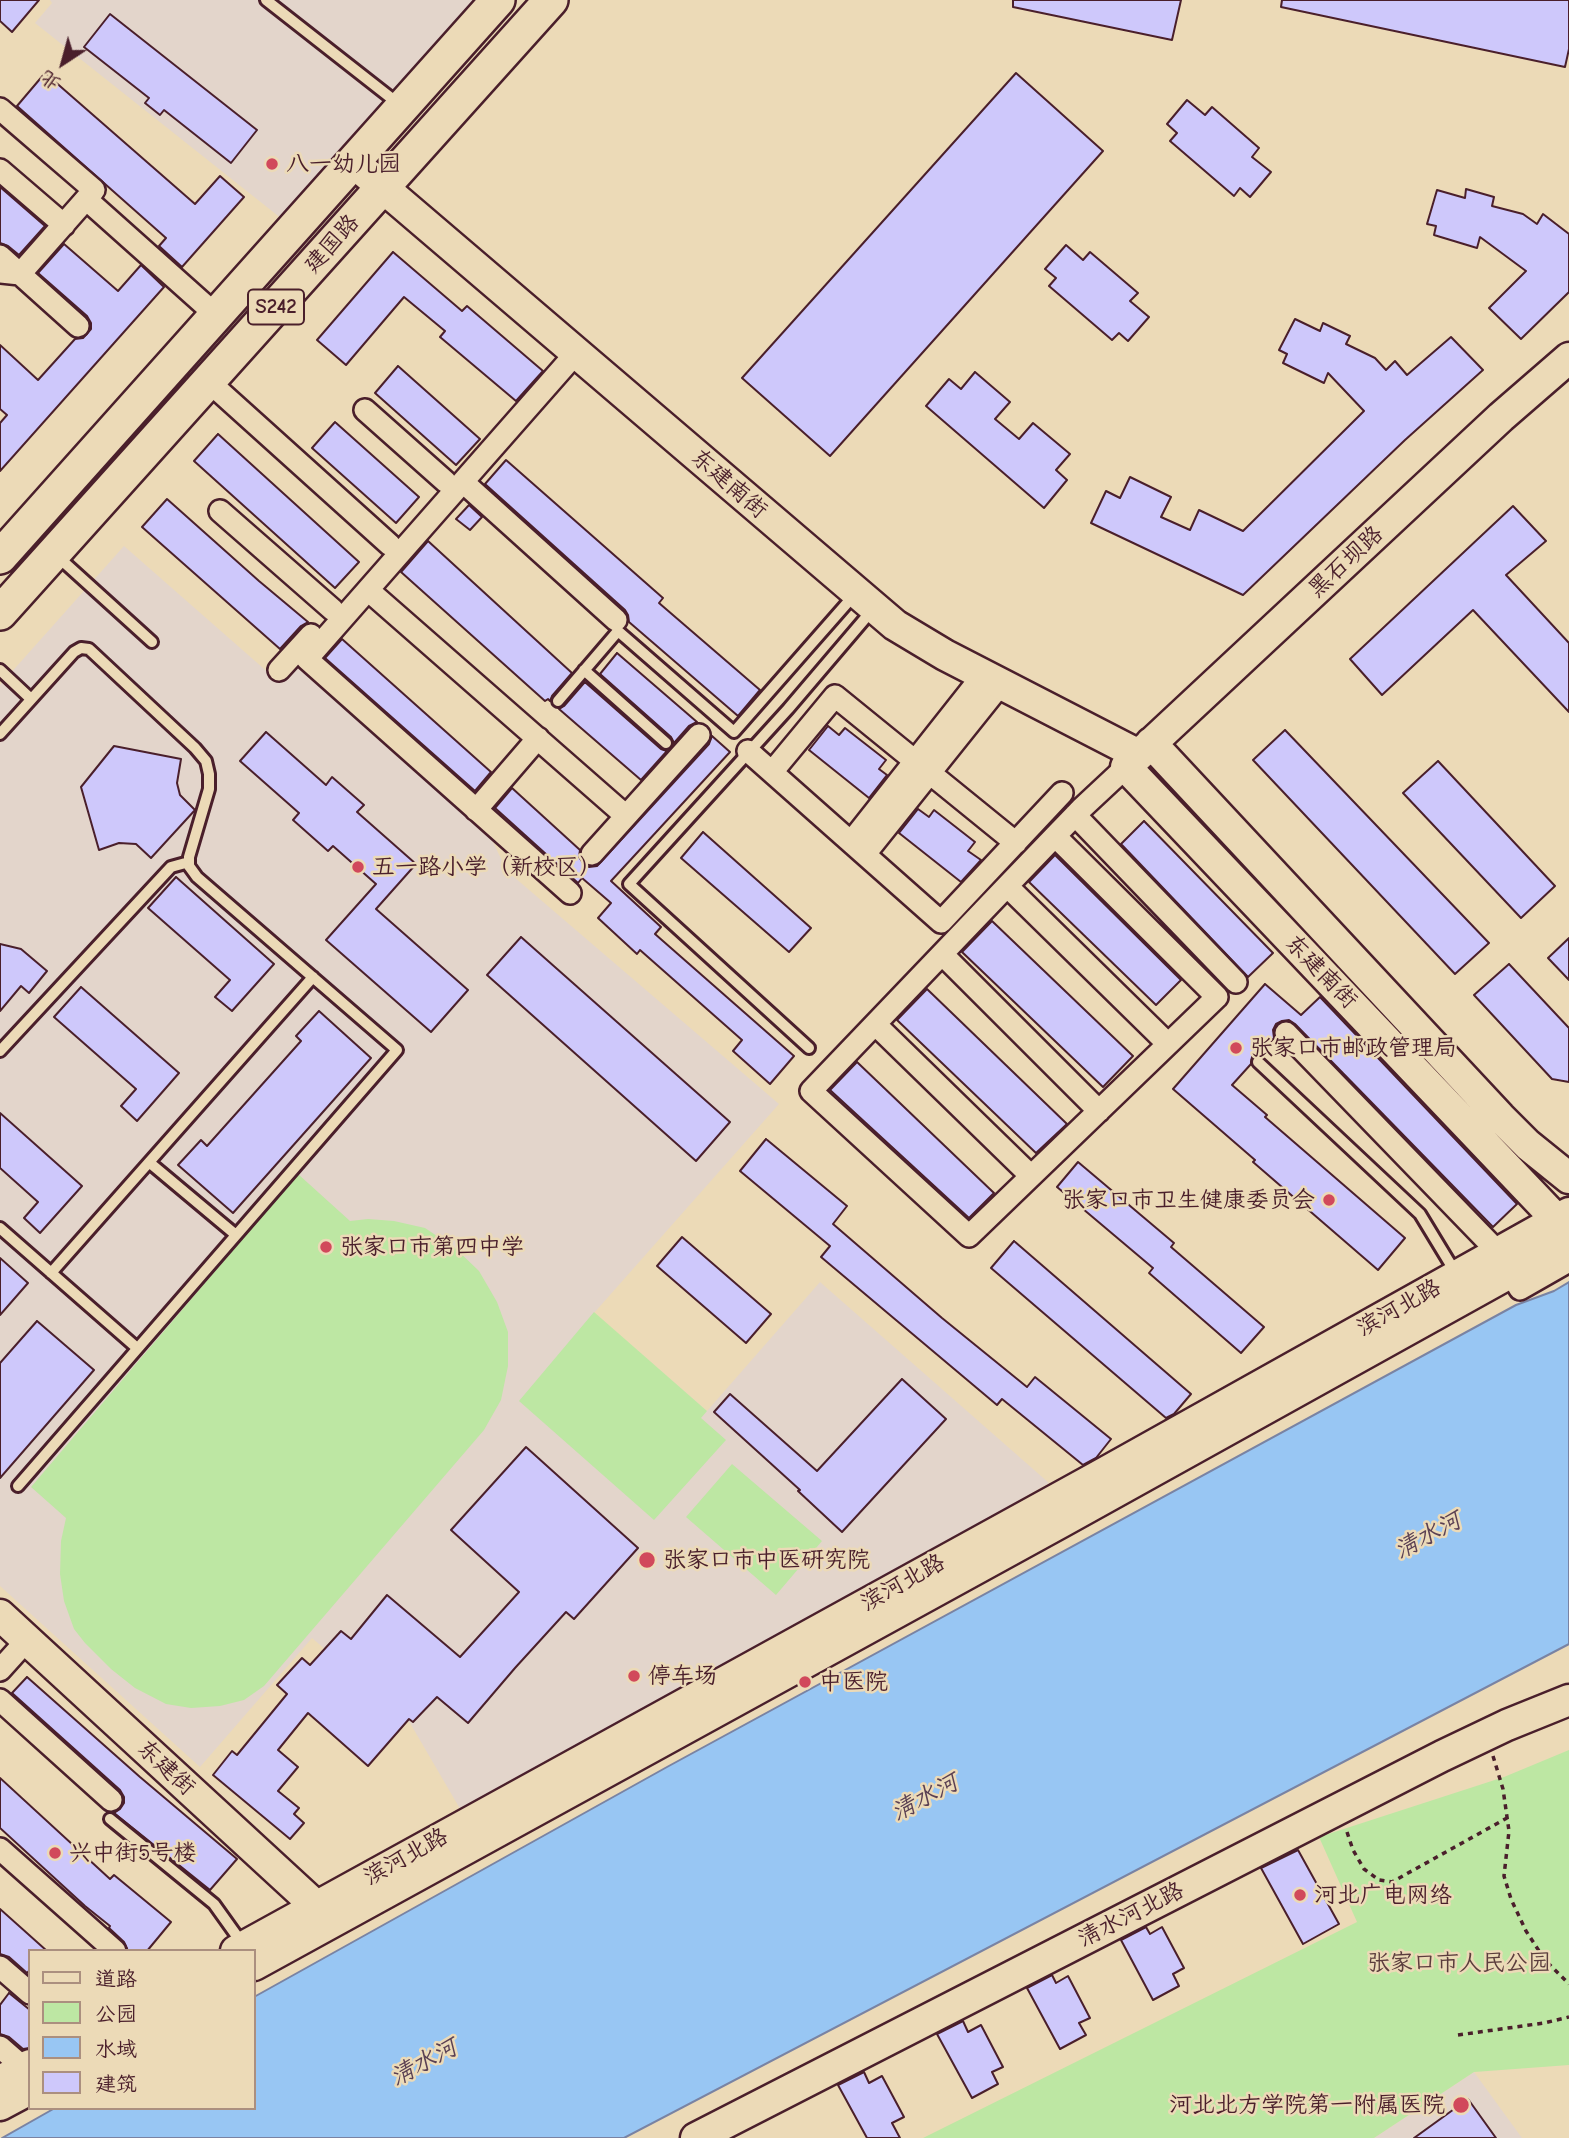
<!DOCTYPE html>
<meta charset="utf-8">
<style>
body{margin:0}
#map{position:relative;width:1569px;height:2138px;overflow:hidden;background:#ecdab7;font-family:"Comic Neue","LXGW WenKai TC",sans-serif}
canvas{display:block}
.legend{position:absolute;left:28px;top:1949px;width:228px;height:161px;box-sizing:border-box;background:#ecdab7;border:2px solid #ab8f7f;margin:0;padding:9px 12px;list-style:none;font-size:21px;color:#4a1f2b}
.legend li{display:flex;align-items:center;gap:14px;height:35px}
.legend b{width:35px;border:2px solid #ab8f7f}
.north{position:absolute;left:28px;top:28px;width:70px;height:70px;-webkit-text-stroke:5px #ecdab7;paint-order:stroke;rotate:216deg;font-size:19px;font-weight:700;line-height:28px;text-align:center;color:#4a1f2b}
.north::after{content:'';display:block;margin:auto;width:24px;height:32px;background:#4a1f2b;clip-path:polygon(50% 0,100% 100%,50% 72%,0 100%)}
</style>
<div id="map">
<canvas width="1569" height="2138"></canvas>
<ul class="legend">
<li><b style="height:9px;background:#ecdab7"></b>道路</li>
<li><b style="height:19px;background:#bde7a3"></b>公园</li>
<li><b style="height:19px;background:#98c6f3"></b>水域</li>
<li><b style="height:19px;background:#cec8fb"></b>建筑</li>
</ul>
<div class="north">北</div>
</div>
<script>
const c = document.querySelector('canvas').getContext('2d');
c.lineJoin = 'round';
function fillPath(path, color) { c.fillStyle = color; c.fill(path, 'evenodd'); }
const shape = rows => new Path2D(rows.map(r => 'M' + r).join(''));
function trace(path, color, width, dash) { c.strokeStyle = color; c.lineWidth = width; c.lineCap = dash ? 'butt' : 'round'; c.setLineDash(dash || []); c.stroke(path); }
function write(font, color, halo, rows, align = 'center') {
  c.font = font + ' "Comic Neue","LXGW WenKai TC",sans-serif'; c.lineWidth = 5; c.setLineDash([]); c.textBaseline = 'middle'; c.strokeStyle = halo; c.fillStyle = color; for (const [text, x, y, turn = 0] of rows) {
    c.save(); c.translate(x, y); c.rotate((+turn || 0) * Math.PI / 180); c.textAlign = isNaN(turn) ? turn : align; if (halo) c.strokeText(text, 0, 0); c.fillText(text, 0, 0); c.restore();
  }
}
fillPath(shape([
 [50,0,475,0,282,219,35,23,52,3],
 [124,546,279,682,297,663,491,838,507,871,779,1104,594,1313,707,1411,820,1282,1049,1483,466,1819,410,1723,312,1638,200,1767,0,1586,0,685],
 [1474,2072,1522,2138,1374,2138]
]), '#e3d5cb');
fillPath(shape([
 [298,1174,350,1221,368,1219,394,1221,425,1228,455,1248,479,1271,497,1302,508,1332,508,1366,501,1400,484,1430,264,1686,244,1700,220,1706,191,1708,166,1704,135,1688,111,1669,85,1643,74,1629,64,1601,60,1574,61,1541,66,1518,31,1487],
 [594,1312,707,1411,701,1418,726,1440,654,1520,519,1401],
 [732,1464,822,1541,776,1595,686,1517],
 [1569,1750,1569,2065,1474,2072,1374,2138,923,2138,1357,1922,1319,1837,1504,1777]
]), '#bde7a3');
const water = shape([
 [1569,1282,1569,1644,624,2138,2,2138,55,2108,254,2108,254,1997,667,1767,1516,1305,1554,1291,1569,1282]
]);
fillPath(water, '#98c6f3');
trace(water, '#7983a3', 2);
const building = shape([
 [0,0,39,0,12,32,0,21,0,0],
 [1013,0,1181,0,1172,40,1013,7,1013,0],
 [1282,0,1569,0,1569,49,1565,67,1281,7,1282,0],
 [110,14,257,130,231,163,164,110,160,115,145,103,149,98,84,47,110,14],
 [45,73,195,204,220,176,244,197,182,267,159,246,166,238,17,106,45,73],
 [1016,73,1103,151,830,456,742,378,1016,73],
 [1187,100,1205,115,1212,107,1259,148,1252,157,1271,172,1250,197,1240,188,1234,196,1170,141,1177,133,1167,124,1187,100],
 [0,187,45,226,19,255,8,246,0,243,0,187],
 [1466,189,1494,197,1492,206,1523,214,1537,224,1543,214,1569,234,1569,292,1521,339,1489,308,1526,271,1480,237,1477,248,1434,235,1436,226,1427,224,1437,190,1465,198,1466,189],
 [64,244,118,291,141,265,164,287,0,471,0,423,7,415,0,409,0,345,38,380,75,339,83,338,91,329,91,323,87,316,38,273,64,244],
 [1066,245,1083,260,1090,252,1138,293,1130,301,1149,317,1128,341,1119,333,1112,340,1049,286,1056,278,1045,269,1066,245],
 [393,252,462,311,467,306,543,371,516,401,440,337,445,331,404,297,346,365,317,340,393,252],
 [1295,319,1320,331,1323,323,1350,336,1346,344,1375,358,1386,370,1395,361,1407,375,1451,337,1483,370,1405,440,1243,595,1091,523,1106,491,1120,498,1130,477,1171,497,1161,517,1190,530,1199,510,1243,531,1364,411,1328,373,1324,383,1283,363,1287,354,1279,350,1295,319],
 [398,366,480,439,456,465,375,393,398,366],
 [975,372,1010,402,995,419,1019,439,1033,423,1070,454,1056,470,1067,480,1044,508,926,406,949,379,961,389,975,372],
 [335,422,419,497,396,523,312,448,335,422],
 [218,434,359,562,335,588,194,461,218,434],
 [506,460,663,598,659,603,760,690,738,716,629,622,628,615,625,610,485,484,506,460],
 [167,499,259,581,308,622,301,626,280,649,142,527,167,499],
 [469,505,482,517,470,530,456,519,469,505],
 [1513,506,1546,541,1506,575,1569,643,1569,712,1473,610,1382,695,1350,659,1513,506],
 [428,541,572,673,552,696,550,701,548,699,545,701,401,572,428,541],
 [342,639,491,772,475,791,325,658,342,639],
 [617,653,697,722,689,726,674,743,671,737,600,674,617,653],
 [584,683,586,683,661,749,667,751,641,780,559,709,564,706,584,683],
 [828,726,839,735,845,728,886,760,879,769,887,775,869,798,809,750,828,726],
 [1285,730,1489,943,1455,974,1253,760,1285,730],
 [266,732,326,785,332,777,364,805,357,812,416,864,376,909,468,990,431,1032,326,940,376,884,333,846,328,851,293,820,299,813,240,761,266,732],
 [712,736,730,752,611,881,661,927,655,934,794,1056,770,1084,733,1051,742,1040,640,950,637,954,598,918,611,903,582,878,578,883,495,808,512,788,580,850,579,857,583,863,589,867,597,866,709,744,712,736],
 [114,746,181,759,177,783,180,795,195,810,151,858,136,844,119,843,99,850,81,787,114,746],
 [1438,761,1555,886,1521,918,1403,793,1438,761],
 [918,809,929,817,934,810,975,842,968,851,981,860,961,882,899,833,918,809],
 [1144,821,1273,953,1248,977,1121,844,1144,821],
 [703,832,811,928,789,952,681,858,703,832],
 [1055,855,1181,980,1156,1005,1029,882,1055,855],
 [176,877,274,964,232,1011,215,997,230,980,148,908,176,877],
 [992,921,1133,1056,1103,1087,962,952,992,921],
 [521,937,730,1122,696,1161,487,975,521,937],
 [1569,938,1569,980,1548,958,1569,938],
 [0,944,21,949,47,971,29,993,21,986,0,1011,0,944],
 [1509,964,1569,1028,1569,1082,1552,1079,1474,995,1509,964],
 [1265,984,1301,1015,1320,997,1517,1204,1493,1227,1295,1024,1289,1020,1282,1021,1276,1024,1273,1030,1274,1038,1259,1054,1252,1057,1251,1064,1232,1085,1267,1115,1265,1117,1405,1238,1378,1270,1253,1162,1255,1160,1173,1089,1265,984],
 [81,987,179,1073,137,1121,121,1106,136,1089,54,1017,81,987],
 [927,989,1067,1124,1036,1153,897,1020,927,989],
 [319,1011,371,1058,233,1213,178,1165,201,1140,207,1146,301,1041,296,1036,319,1011],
 [857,1062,994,1193,969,1218,830,1090,857,1062],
 [0,1113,82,1186,40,1233,24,1218,38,1202,0,1168,0,1113],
 [766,1139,847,1206,833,1224,942,1318,1027,1387,1035,1377,1111,1439,1096,1458,1083,1465,1002,1399,997,1405,821,1257,830,1246,740,1171,766,1139],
 [1078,1162,1174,1243,1171,1247,1264,1327,1241,1353,1149,1273,1153,1268,1057,1187,1078,1162],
 [682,1237,771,1314,746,1343,657,1266,682,1237],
 [1014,1241,1191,1394,1174,1414,1166,1418,991,1268,1014,1241],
 [0,1258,28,1283,0,1315,0,1258],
 [37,1321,94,1370,0,1478,0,1363,37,1321],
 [902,1379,946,1419,842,1532,798,1491,800,1490,714,1412,730,1394,817,1471,902,1379],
 [526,1447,638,1548,574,1619,566,1612,515,1668,468,1723,437,1697,413,1722,409,1719,368,1766,308,1713,278,1750,298,1767,278,1791,299,1808,294,1814,304,1823,290,1839,213,1775,232,1751,237,1755,287,1694,277,1685,302,1658,310,1665,341,1631,351,1639,387,1595,460,1657,519,1592,451,1530,526,1447],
 [27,1677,140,1777,237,1859,210,1890,114,1813,120,1809,124,1803,124,1797,120,1790,12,1693,27,1677],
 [0,1778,110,1879,114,1875,171,1922,147,1951,128,1951,124,1942,109,1928,110,1926,85,1906,0,1828,0,1778],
 [1298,1850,1339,1924,1303,1944,1261,1868,1298,1850],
 [0,1909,47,1951,30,1951,30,1970,27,1973,9,1957,0,1954,0,1909],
 [1146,1927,1150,1934,1162,1927,1184,1968,1173,1974,1179,1986,1153,2000,1121,1940,1146,1927],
 [1052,1975,1056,1983,1068,1976,1090,2018,1079,2023,1086,2035,1060,2049,1027,1988,1052,1975],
 [9,1993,30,2010,30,2048,23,2049,9,2037,0,2034,0,2005,9,1993],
 [963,2021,968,2032,981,2025,1003,2067,992,2072,998,2084,972,2098,937,2034,963,2021],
 [864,2072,869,2083,882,2076,904,2117,892,2123,900,2138,867,2138,838,2085,864,2072],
 [1468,2099,1496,2138,1414,2138,1468,2099]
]);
fillPath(building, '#cec8fb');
trace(building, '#4a1f2b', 2);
const lane = shape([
 [266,0,400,105],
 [56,555,152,642],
 [0,670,31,699],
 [584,670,666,743],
 [558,701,618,631,734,732,856,593],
 [0,734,74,652,81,648,89,649,195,748,206,761,209,774,209,789,189,857,189,866,197,877,397,1050,18,1486],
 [809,1048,629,884,788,709,874,608],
 [0,1051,171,867,189,862],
 [1258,1062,1420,1214,1457,1275],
 [150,1163,236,1235],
 [0,1228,137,1348],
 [51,1273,313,977],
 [110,1819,214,1904,244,1946]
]);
const street = shape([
 [0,109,94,190,20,274,0,272],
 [0,170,64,225],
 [86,199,216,315],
 [0,256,78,326],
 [208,381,390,545],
 [365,410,446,482],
 [463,482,616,620],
 [220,511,333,610],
 [368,590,626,816],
 [279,670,311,635],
 [748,751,941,922,1062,793],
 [772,772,835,696,1016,843],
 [476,810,538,738],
 [1075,815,1236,982],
 [1055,836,1217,997,969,1236,811,1091,1007,886,1055,836,1081,809,1126,767],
 [851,842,983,675],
 [592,854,699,735],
 [865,854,1001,684],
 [1007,886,1168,1044],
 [570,893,307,659,576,353],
 [942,954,1099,1111],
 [875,1024,1031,1176],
 [1286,1033,1498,1252,1520,1289,1569,1261],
 [0,1670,27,1640],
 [0,1700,111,1800],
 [0,1849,115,1951],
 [0,1967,30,1993],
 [0,2047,24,2068,29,2078]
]);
const secondary = shape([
 [353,162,895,625,945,655,1139,755],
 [1151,743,1500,1117,1528,1145,1569,1178],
 [1566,1235,1557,1220,1126,767,1501,417,1569,358],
 [0,1615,316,1906,327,1920],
 [236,1951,1097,1477,1569,1213],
 [254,1965,1063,1521,1569,1240],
 [0,2081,30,2065],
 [0,2105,30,2089],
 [696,2138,1442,1756,1507,1725,1569,1700]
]);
const primary = shape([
 [0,557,498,0],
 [0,613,551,0]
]);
trace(lane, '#4a1f2b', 16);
trace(street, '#4a1f2b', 26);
trace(secondary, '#4a1f2b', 35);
trace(primary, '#4a1f2b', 38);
trace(shape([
 [1493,1756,1503,1789,1509,1831,1504,1876,1511,1899,1526,1931,1545,1960,1569,1984],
 [1347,1832,1353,1850,1364,1869,1379,1880,1392,1882,1507,1818],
 [1458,2035,1544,2023,1569,2017]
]), '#4a1f2b', 3.5, [5, 5]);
trace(lane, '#ecdab7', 10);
trace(street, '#ecdab7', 21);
trace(secondary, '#ecdab7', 30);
trace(primary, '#ecdab7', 33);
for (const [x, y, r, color] of [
 [272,164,7,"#d1495b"],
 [358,867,7,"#d1495b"],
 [1236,1048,7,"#d1495b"],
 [1329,1200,7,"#d1495b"],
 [326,1247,7,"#d1495b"],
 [647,1560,9,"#d1495b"],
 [634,1676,7,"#d1495b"],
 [805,1682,7,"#d1495b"],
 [55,1853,7,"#d1495b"],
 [1300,1895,7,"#d1495b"],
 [1461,2105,9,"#d1495b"]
]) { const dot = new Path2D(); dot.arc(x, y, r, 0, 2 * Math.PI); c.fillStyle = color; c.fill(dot); trace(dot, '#ecdab7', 2.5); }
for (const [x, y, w] of [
 [276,307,56]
]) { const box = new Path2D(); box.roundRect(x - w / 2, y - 17.5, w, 35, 5); c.fillStyle = '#ecdab7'; c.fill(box); trace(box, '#4a1f2b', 2); }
write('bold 21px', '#4a1f2b', null, [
 ["S242",276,307]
]);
write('23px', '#4a1f2b', '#ecdab7', [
 ["八一幼儿园",286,164],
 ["五一路小学（新校区）",372,867],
 ["张家口市邮政管理局",1250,1048],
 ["张家口市卫生健康委员会",1315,1200,"right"],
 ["张家口市第四中学",340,1247],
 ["张家口市中医研究院",663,1560],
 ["停车场",648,1676],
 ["中医院",819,1682],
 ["兴中街5号楼",69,1853],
 ["河北广电网络",1314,1895],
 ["河北北方学院第一附属医院",1445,2105,"right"]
], 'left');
write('23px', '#4a1f2b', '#ecdab7', [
 ["建国路",332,244,-48],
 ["东建南街",729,484,41],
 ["黑石坝路",1346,562,-43],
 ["东建南街",1321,972,46],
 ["滨河北路",1399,1308,-29],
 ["滨河北路",903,1583,-29],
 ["东建街",166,1768,43],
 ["滨河北路",406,1857,-29],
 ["清水河北路",1131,1915,-27]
]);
write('23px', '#5b3d3d', '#ecdab7', [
 ["张家口市人民公园",1459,1963]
]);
write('italic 24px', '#5a4053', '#ecdab7', [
 ["清水河",1428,1536,-28],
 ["清水河",925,1798,-28],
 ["清水河",424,2063,-28]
]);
</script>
